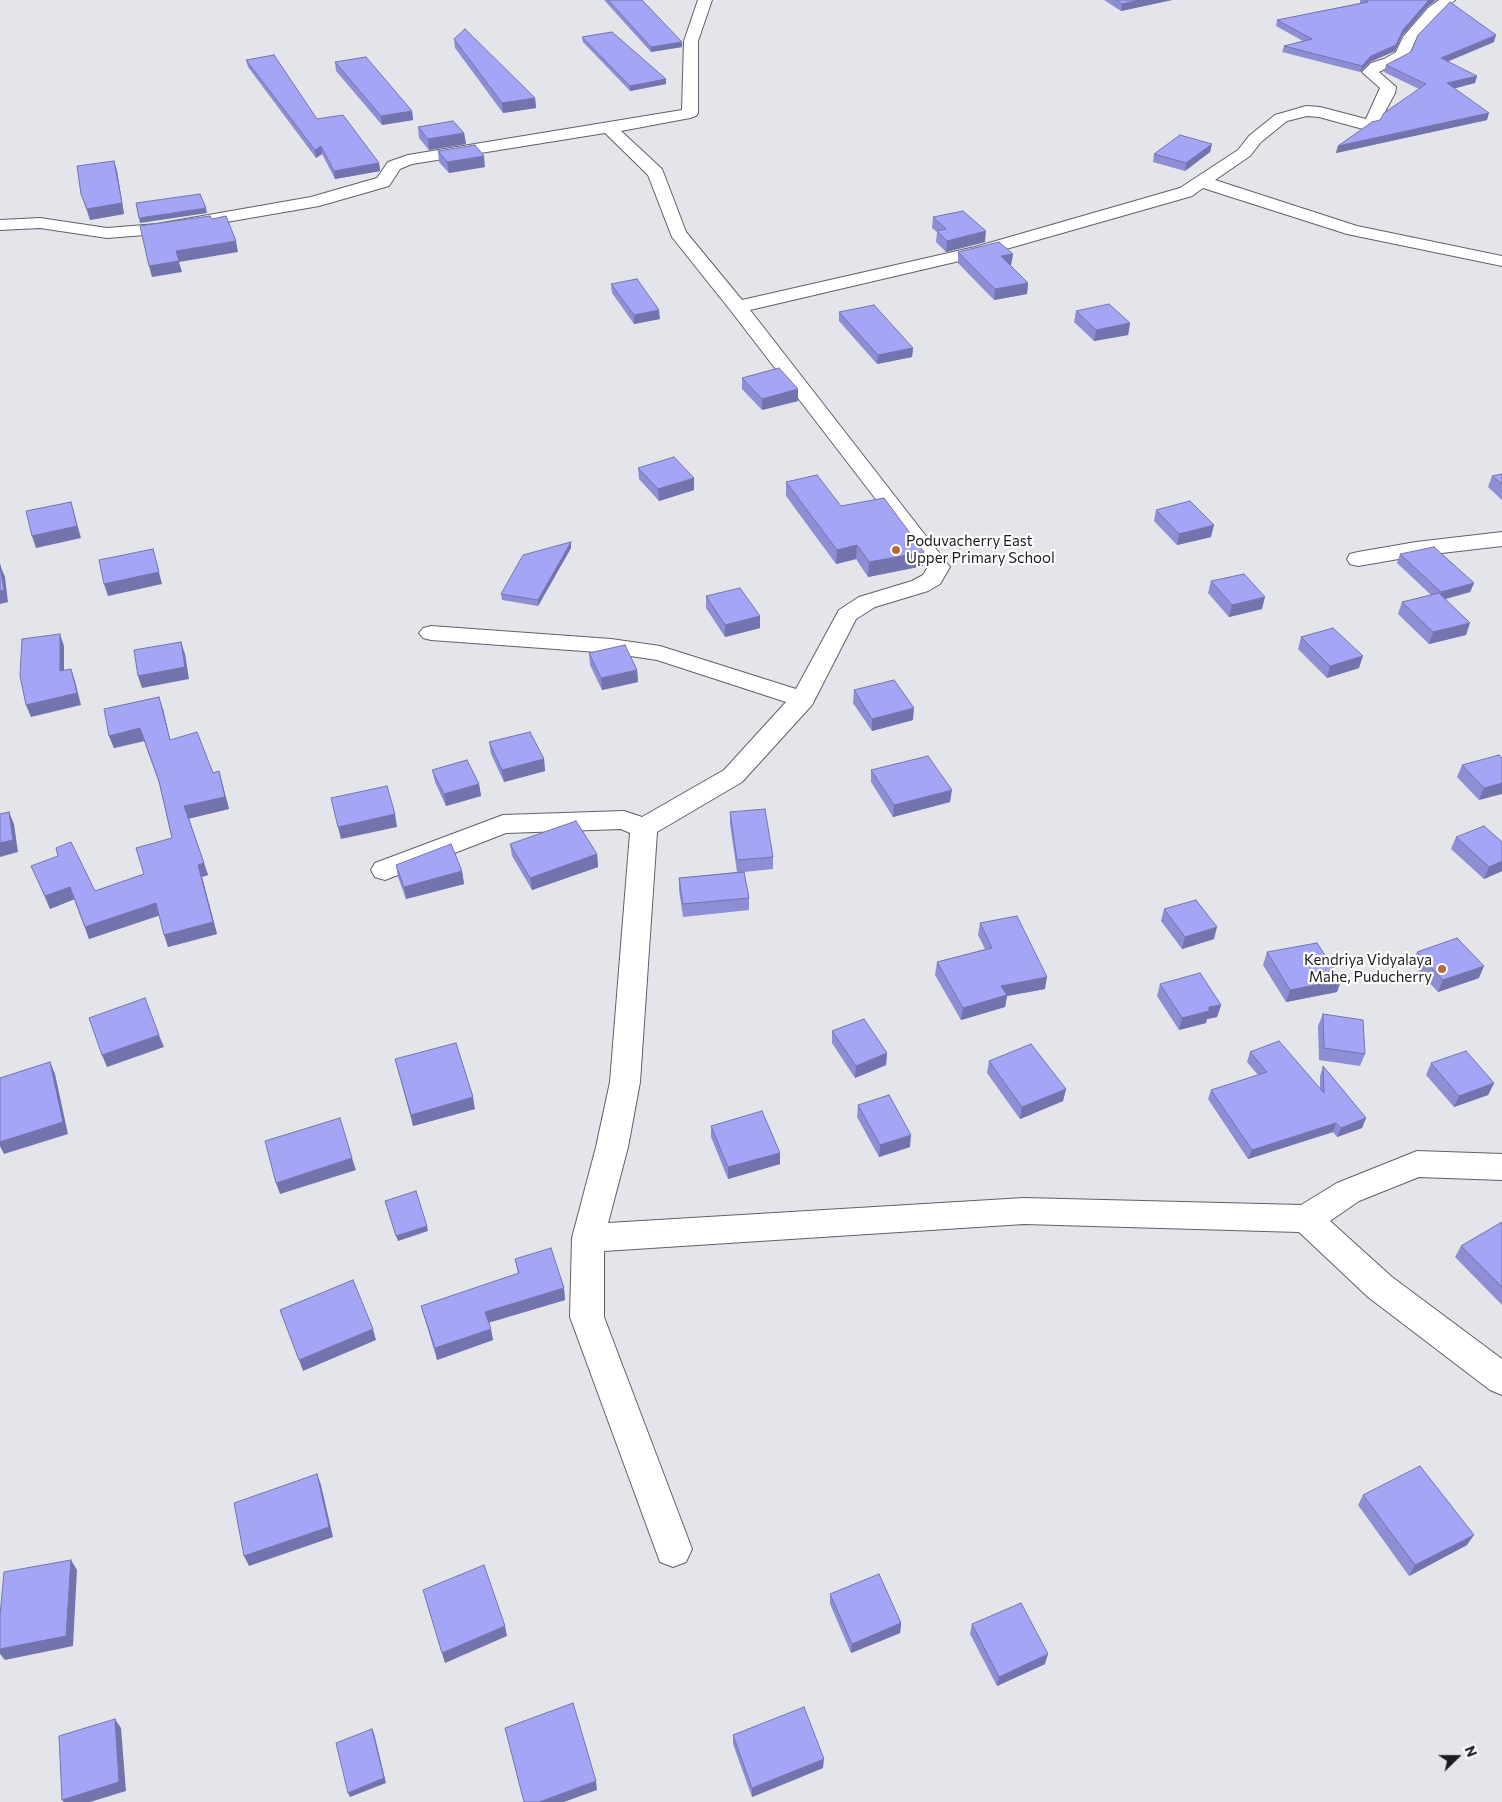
<!DOCTYPE html>
<style>
body{margin:0}
#map{position:relative;width:1502px;height:1802px;overflow:hidden;background:#e3e5eb;font-family:Commissioner,sans-serif}
canvas{display:block}
.north{position:absolute;left:1432px;top:1732px;width:50px;height:50px;-webkit-text-stroke:4px #fff;paint-order:stroke;rotate:68deg;font-size:14px;font-weight:700;line-height:20px;text-align:center;color:#1b1c1e}
.north::after{content:'';display:block;margin:auto;width:18px;height:22px;background:#1b1c1e;clip-path:polygon(50% 0,100% 100%,50% 72%,0 100%)}
</style>
<div id="map">
<canvas width="1502" height="1802"></canvas>
<div class="north">N</div>
</div>
<script>
const c = document.querySelector('canvas').getContext('2d');
c.lineJoin = 'round';
const shape = rows => new Path2D(rows.map(r => 'M' + r).join(''));
function trace(path, color, width, dash) { c.strokeStyle = color; c.lineWidth = width; c.lineCap = dash ? 'butt' : 'round'; c.setLineDash(dash || []); c.stroke(path); }
function fillPath(path, color) { c.fillStyle = color; c.fill(path, 'evenodd'); }
function write(font, color, halo, rows, align = 'center') {
  c.font = font + ' Commissioner,sans-serif'; c.lineWidth = 4.5; c.setLineDash([]); c.textBaseline = 'middle'; c.strokeStyle = halo; c.fillStyle = color; for (const [text, x, y, turn = 0] of rows) {
    c.save(); c.translate(x, y); c.rotate((+turn || 0) * Math.PI / 180); c.textAlign = isNaN(turn) ? turn : align; if (halo) c.strokeText(text, 0, 0); c.fillText(text, 0, 0); c.restore();
  }
}
const minor = shape([
 [698,0,712,0,698,41,698,113,696,116,690,118,621,131,662,169,686,232,742,300,975,247,1180,188,1238,150,1249,136,1275,115,1306,106,1320,107,1366,119,1380,88,1362,72,1371,63,1384,59,1396,52,1403,37,1428,8,1439,0,1455,0,1438,14,1415,41,1408,57,1379,72,1396,87,1395,93,1378,125,1363,129,1319,117,1307,116,1287,121,1261,142,1250,156,1215,180,1357,226,1502,256,1502,266,1347,234,1203,188,1192,196,985,255,750,310,950,567,940,584,928,591,875,607,856,619,812,705,742,782,657,832,640,1082,628,1147,608,1223,1024,1198,1301,1205,1337,1183,1417,1151,1502,1154,1502,1180,1419,1177,1359,1201,1330,1221,1392,1277,1502,1359,1502,1395,1490,1390,1368,1297,1299,1232,1024,1224,604,1251,604,1317,692,1549,686,1562,673,1567,660,1562,570,1317,572,1238,596,1147,610,1082,630,833,621,829,506,833,385,880,375,877,371,870,375,863,503,815,624,811,642,817,724,770,786,702,657,660,611,653,431,640,423,638,419,633,423,628,431,626,611,639,660,646,796,689,839,610,859,597,912,581,923,575,928,567,731,311,672,237,648,175,605,133,412,164,400,169,389,186,319,206,157,234,107,238,40,228,0,230,0,220,40,218,107,228,157,224,311,197,377,178,388,162,408,155,682,110,684,41,698,0],
 [1502,532,1502,546,1416,556,1358,566,1350,564,1347,559,1350,554,1358,552,1416,542,1502,532]
]);
trace(minor, '#606166', 2);
fillPath(minor, '#fff');
fillPath(shape([
 [604,0,642,0,682,47,651,52],
 [1104,0,1172,0,1121,11],
 [1360,0,1436,0,1427,7,1402,36,1395,51,1370,62,1360,72,1282,52,1284,46,1303,41,1276,26,1277,20,1360,3],
 [582,37,666,79,666,84,630,91,583,42],
 [454,39,535,98,536,108,503,113,455,48],
 [1494,42,1447,62,1477,76,1475,83,1454,88,1487,120,1336,153,1338,146,1380,120,1419,89,1384,72,1386,65],
 [246,60,317,119,379,163,380,171,335,179,322,154,316,158,248,67],
 [335,62,412,111,413,120,382,125,336,71],
 [418,127,464,133,466,144,429,150,419,138],
 [1212,144,1210,152,1185,171,1153,162,1154,154],
 [438,151,485,167,449,173,439,162],
 [114,161,117,171,124,214,90,220,81,194],
 [933,217,985,242,946,252,936,242,937,232,932,228],
 [958,252,1013,254,1011,265,1010,265,1028,283,1027,294,994,300,958,263],
 [611,284,660,319,634,324,612,293],
 [1076,311,1130,323,1128,335,1094,341,1074,322],
 [839,312,913,348,912,357,877,364,839,321],
 [742,378,798,401,762,410,742,389],
 [638,468,694,490,659,501,639,479],
 [1502,474,1502,500,1488,487,1492,476],
 [786,482,841,506,923,566,868,577,856,559,836,564,786,496],
 [1156,510,1211,537,1177,545,1154,521],
 [571,542,571,548,538,606,502,600,501,594],
 [1400,554,1474,583,1470,592,1446,599,1466,635,1429,644,1398,614,1402,602,1431,595,1397,563],
 [1211,581,1262,609,1229,617,1208,593],
 [706,596,760,616,760,628,725,637,706,608],
 [1301,637,1359,668,1327,678,1298,649],
 [589,653,637,670,638,682,602,690,590,665],
 [854,690,913,720,872,731,853,703],
 [163,709,170,740,213,773,219,771,229,809,189,818,208,875,202,877,217,934,168,947,159,915,89,939,74,899,50,909,31,866,95,891,144,874,172,838,159,783,144,741,114,748,109,736],
 [489,742,544,759,545,771,504,782,491,754],
 [1502,758,1479,800,1457,777,1462,765],
 [432,770,479,784,481,796,446,806,435,782],
 [871,770,950,802,893,817,871,782],
 [730,812,773,857,773,869,744,872,749,898,749,910,683,917,679,890,679,878,737,872,730,824],
 [1456,837,1502,842,1502,871,1484,879,1451,849],
 [510,844,597,854,598,867,532,890,512,856],
 [396,865,462,871,464,884,406,899,398,877],
 [1164,909,1214,939,1182,949,1161,921],
 [980,923,1045,989,1007,996,1005,1007,961,1020,935,975,937,962,985,949,978,935],
 [1267,952,1341,980,1337,992,1286,1002,1263,965],
 [1417,952,1479,978,1438,992,1412,964],
 [1160,984,1221,1005,1217,1017,1207,1019,1206,1023,1179,1030,1157,996],
 [1323,1014,1365,1054,1360,1066,1319,1060,1318,1026],
 [832,1031,887,1053,886,1065,855,1078,832,1043],
 [1250,1052,1320,1089,1320,1076,1323,1066,1366,1118,1362,1128,1337,1137,1333,1132,1248,1159,1208,1099,1211,1090,1258,1075,1247,1062],
 [395,1059,475,1109,413,1126],
 [989,1061,1066,1089,1063,1101,1020,1119,987,1073],
 [1431,1063,1494,1083,1488,1095,1454,1107,1426,1075],
 [858,1105,910,1147,879,1157,857,1117],
 [711,1126,780,1153,780,1164,728,1179,711,1137],
 [1502,1222,1502,1305,1455,1257,1461,1246],
 [515,1259,564,1288,565,1300,489,1322,493,1340,437,1360,421,1306,518,1274],
 [1363,1495,1467,1545,1409,1576,1358,1505],
 [830,1594,901,1623,900,1633,851,1653,830,1604],
 [972,1624,1045,1664,997,1686,970,1634],
 [733,1735,823,1768,752,1797,733,1744]
]), '#8d8ed4');
fillPath(shape([
 [1139,0,1172,0,1121,11,1122,4],
 [1429,0,1436,0,1427,7,1402,36,1395,51,1370,62,1360,72,1362,66,1371,56],
 [1496,35,1494,42,1439,65,1441,58],
 [682,42,682,47,651,52,651,47],
 [1477,76,1475,83,1445,91,1447,83],
 [666,79,666,84,630,91,630,86],
 [535,98,536,108,503,113,502,103],
 [412,111,413,120,382,125,381,116],
 [1489,113,1487,120,1336,153,1338,146],
 [464,133,466,144,429,150,428,139],
 [1212,144,1210,152,1185,171,1186,163],
 [321,146,322,154,316,158,315,150],
 [484,156,485,167,449,173,447,162],
 [114,161,117,171,124,214,90,220,87,209],
 [379,163,380,171,335,179,334,171],
 [206,208,207,213,140,223,139,218],
 [986,231,985,242,946,252,947,241],
 [236,241,238,252,179,262,182,272,152,277,149,266,176,251],
 [1013,254,1011,265,1000,267,1001,256],
 [1028,283,1027,294,994,300,995,289],
 [659,310,660,319,634,324,634,315],
 [1130,323,1128,335,1094,341,1096,330],
 [913,348,912,357,877,364,878,355],
 [798,389,798,401,762,410,762,399],
 [694,478,694,490,659,501,658,489],
 [71,502,81,538,36,548,32,536],
 [1214,525,1211,537,1177,545,1179,534],
 [571,542,571,548,538,606,538,600],
 [857,545,856,559,836,564,837,550],
 [153,549,162,584,108,596,104,584],
 [924,552,923,566,868,577,869,562],
 [0,565,5,577,8,602,0,604],
 [1474,583,1470,592,1437,601,1441,592],
 [1265,597,1262,609,1229,617,1232,605],
 [760,616,760,628,725,637,725,625],
 [1470,623,1466,635,1429,644,1433,632],
 [60,634,64,646,64,683,60,671],
 [181,642,185,654,189,679,142,688,138,676],
 [1363,656,1359,668,1327,678,1330,666],
 [71,669,75,681,81,705,31,717,26,705],
 [637,670,638,682,602,690,601,678],
 [159,697,163,709,173,752,170,740],
 [914,708,913,720,872,731,872,719],
 [140,728,144,741,114,748,109,736],
 [544,759,545,771,504,782,502,770],
 [219,771,229,809,188,819,184,806],
 [1502,783,1502,794,1479,800,1484,788],
 [479,784,481,796,446,806,444,794],
 [952,790,950,802,893,817,894,805],
 [9,812,14,824,18,852,0,857,0,843],
 [395,814,397,827,341,839,338,827],
 [597,854,598,867,532,890,530,878],
 [1502,861,1502,871,1484,879,1489,867],
 [204,863,208,875,202,877,217,934,168,947,164,935,198,865],
 [462,871,464,884,406,899,404,887],
 [70,887,75,899,50,909,45,896],
 [156,903,161,915,89,939,85,927],
 [1217,927,1214,939,1182,949,1185,937],
 [1484,966,1479,978,1438,992,1443,980],
 [1047,977,1045,989,1007,996,1005,1007,961,1020,963,1008,1001,986],
 [1341,980,1337,992,1286,1002,1290,990],
 [1221,1005,1217,1017,1207,1019,1206,1023,1179,1030,1182,1018,1209,1007],
 [159,1035,164,1047,107,1067,102,1055],
 [887,1053,886,1065,855,1078,856,1066],
 [50,1062,55,1074,68,1134,4,1154,0,1146,0,1142],
 [1494,1083,1488,1095,1454,1107,1459,1096],
 [1066,1089,1063,1101,1020,1119,1022,1107],
 [473,1097,475,1109,413,1126,411,1115],
 [1366,1118,1362,1128,1337,1137,1341,1128],
 [1336,1123,1333,1132,1248,1159,1252,1150],
 [911,1135,910,1147,879,1157,880,1145],
 [780,1153,780,1164,728,1179,728,1167],
 [352,1158,356,1170,280,1194,276,1183],
 [427,1226,428,1231,398,1241,396,1236],
 [564,1288,565,1300,488,1323,485,1312],
 [373,1329,376,1340,303,1371,299,1360],
 [491,1329,493,1340,437,1360,435,1348],
 [317,1474,321,1485,333,1537,249,1566,244,1556],
 [1474,1535,1467,1545,1409,1576,1415,1565],
 [71,1560,77,1570,73,1646,5,1660,0,1654,0,1649],
 [901,1623,900,1633,851,1653,852,1644],
 [505,1626,507,1636,445,1663,442,1653],
 [1048,1654,1045,1664,997,1686,999,1677],
 [115,1719,121,1728,126,1791,90,1802,64,1802,62,1800],
 [372,1729,374,1733,386,1783,350,1797,348,1793],
 [824,1759,823,1768,752,1797,752,1788],
 [596,1781,597,1790,564,1802,539,1802]
]), '#7374ad');
const building = shape([
 [608,0,642,0,682,42,651,47,608,0],
 [1116,0,1139,0,1122,4,1116,0],
 [1365,0,1429,0,1403,30,1396,45,1371,56,1362,66,1284,46,1312,39,1277,20,1368,2,1365,0],
 [1450,2,1496,35,1441,58,1477,76,1447,83,1489,113,1338,146,1372,122,1380,120,1384,113,1426,84,1386,65,1411,52,1418,35,1450,2],
 [465,29,535,98,502,103,454,39,465,29],
 [612,32,666,79,630,86,582,37,612,32],
 [274,55,317,119,343,115,379,163,334,171,321,146,315,150,246,60,274,55],
 [366,57,412,111,381,116,335,62,366,57],
 [453,121,464,133,428,139,418,127,453,121],
 [1180,135,1212,144,1186,163,1154,154,1180,135],
 [475,145,484,156,447,162,438,151,475,145],
 [114,161,122,203,87,209,81,194,77,166,114,161],
 [200,194,206,208,139,218,136,203,200,194],
 [963,211,986,231,947,241,937,231,946,229,933,217,963,211],
 [210,216,212,219,226,216,236,241,176,251,179,261,149,266,140,226,210,216],
 [999,242,1013,254,1001,256,1028,283,995,289,958,252,999,242],
 [637,279,659,310,634,315,611,284,637,279],
 [1109,304,1130,323,1096,330,1076,311,1109,304],
 [874,305,913,348,878,355,839,312,874,305],
 [779,368,798,389,762,399,742,378,779,368],
 [674,457,694,478,658,489,638,468,674,457],
 [1502,474,1502,484,1492,476,1502,474],
 [817,475,841,506,884,498,924,552,869,562,857,545,837,550,786,482,817,475],
 [1190,501,1214,525,1179,534,1156,510,1190,501],
 [71,502,77,526,32,536,26,511,71,502],
 [571,542,538,600,501,594,523,555,571,542],
 [1434,547,1474,583,1441,592,1400,554,1434,547],
 [153,549,159,572,104,584,99,560,153,549],
 [0,565,4,590,0,591,0,565],
 [1244,574,1265,597,1232,605,1211,581,1244,574],
 [740,588,760,616,725,625,706,596,740,588],
 [1439,593,1470,623,1433,632,1402,602,1439,593],
 [1333,628,1363,656,1330,666,1301,637,1333,628],
 [60,634,60,671,71,669,77,693,26,705,20,676,22,639,60,634],
 [181,642,185,667,138,676,134,650,181,642],
 [625,645,637,670,601,678,589,653,625,645],
 [894,680,914,708,872,719,854,690,894,680],
 [159,697,170,740,197,732,213,773,219,771,225,797,184,806,204,863,198,865,213,922,164,935,156,903,85,927,70,887,45,896,31,866,58,856,56,848,71,842,95,891,144,874,136,848,172,838,159,781,140,728,109,736,104,709,159,697],
 [530,732,544,759,502,770,489,742,530,732],
 [1499,755,1502,758,1502,783,1484,788,1462,765,1499,755],
 [928,756,952,790,894,805,871,770,928,756],
 [467,760,479,784,444,794,432,770,467,760],
 [387,786,395,814,338,827,331,798,387,786],
 [765,809,773,857,737,860,730,812,765,809],
 [9,812,13,840,0,843,0,814,9,812],
 [576,821,597,854,530,878,510,844,576,821],
 [1484,826,1502,842,1502,861,1489,867,1456,837,1484,826],
 [451,844,462,871,404,887,396,865,451,844],
 [744,872,749,898,683,904,679,878,744,872],
 [1196,900,1217,927,1185,937,1164,909,1196,900],
 [1017,916,1047,977,1001,986,1007,995,963,1008,937,962,992,948,980,923,1017,916],
 [1457,938,1484,966,1443,980,1417,952,1457,938],
 [1317,943,1341,980,1290,990,1267,952,1317,943],
 [1200,973,1221,1005,1209,1007,1209,1011,1182,1018,1160,984,1200,973],
 [145,998,159,1035,102,1055,89,1018,145,998],
 [1323,1014,1363,1020,1365,1054,1324,1048,1323,1014],
 [864,1019,887,1053,856,1066,832,1031,864,1019],
 [1279,1041,1324,1093,1323,1066,1366,1118,1341,1128,1336,1123,1252,1150,1211,1090,1267,1072,1250,1052,1279,1041],
 [456,1043,473,1097,411,1115,395,1059,456,1043],
 [1031,1044,1066,1089,1022,1107,989,1061,1031,1044],
 [1466,1051,1494,1083,1459,1096,1431,1063,1466,1051],
 [50,1062,63,1122,0,1142,0,1078,50,1062],
 [889,1095,911,1135,880,1145,858,1105,889,1095],
 [762,1111,780,1153,728,1167,711,1126,762,1111],
 [340,1118,352,1158,276,1183,265,1141,340,1118],
 [416,1191,427,1226,396,1236,385,1201,416,1191],
 [1502,1222,1502,1287,1461,1246,1502,1222],
 [551,1248,564,1288,485,1312,491,1329,435,1348,421,1306,519,1273,515,1259,551,1248],
 [353,1280,373,1329,299,1360,280,1310,353,1280],
 [1420,1466,1474,1535,1415,1565,1363,1495,1420,1466],
 [317,1474,329,1527,244,1556,234,1503,317,1474],
 [71,1560,66,1636,0,1649,0,1616,4,1572,71,1560],
 [484,1565,505,1626,442,1653,423,1590,484,1565],
 [879,1574,901,1623,852,1644,830,1594,879,1574],
 [1021,1603,1048,1654,999,1677,972,1624,1021,1603],
 [573,1703,596,1781,539,1802,524,1802,505,1728,573,1703],
 [804,1707,824,1759,752,1788,733,1735,804,1707],
 [115,1719,119,1782,62,1800,59,1736,115,1719],
 [372,1729,384,1778,348,1793,336,1743,372,1729]
]);
fillPath(building, '#a4a5f7');
trace(building, '#7374ad', 1);
for (const [x, y, r, color] of [
 [896,550,5,"#ae6d37"],
 [1442,969,5,"#ae6d37"]
]) { const dot = new Path2D(); dot.arc(x, y, r, 0, 2 * Math.PI); c.fillStyle = color; c.fill(dot); trace(dot, '#fff', 2); }
write('15px', '#1b1c1e', '#fff', [
 ["Poduvacherry East",906,541],
 ["Upper Primary School",906,558],
 ["Kendriya Vidyalaya",1432,960,"right"],
 ["Mahe, Puducherry",1432,977,"right"]
], 'left');
</script>
